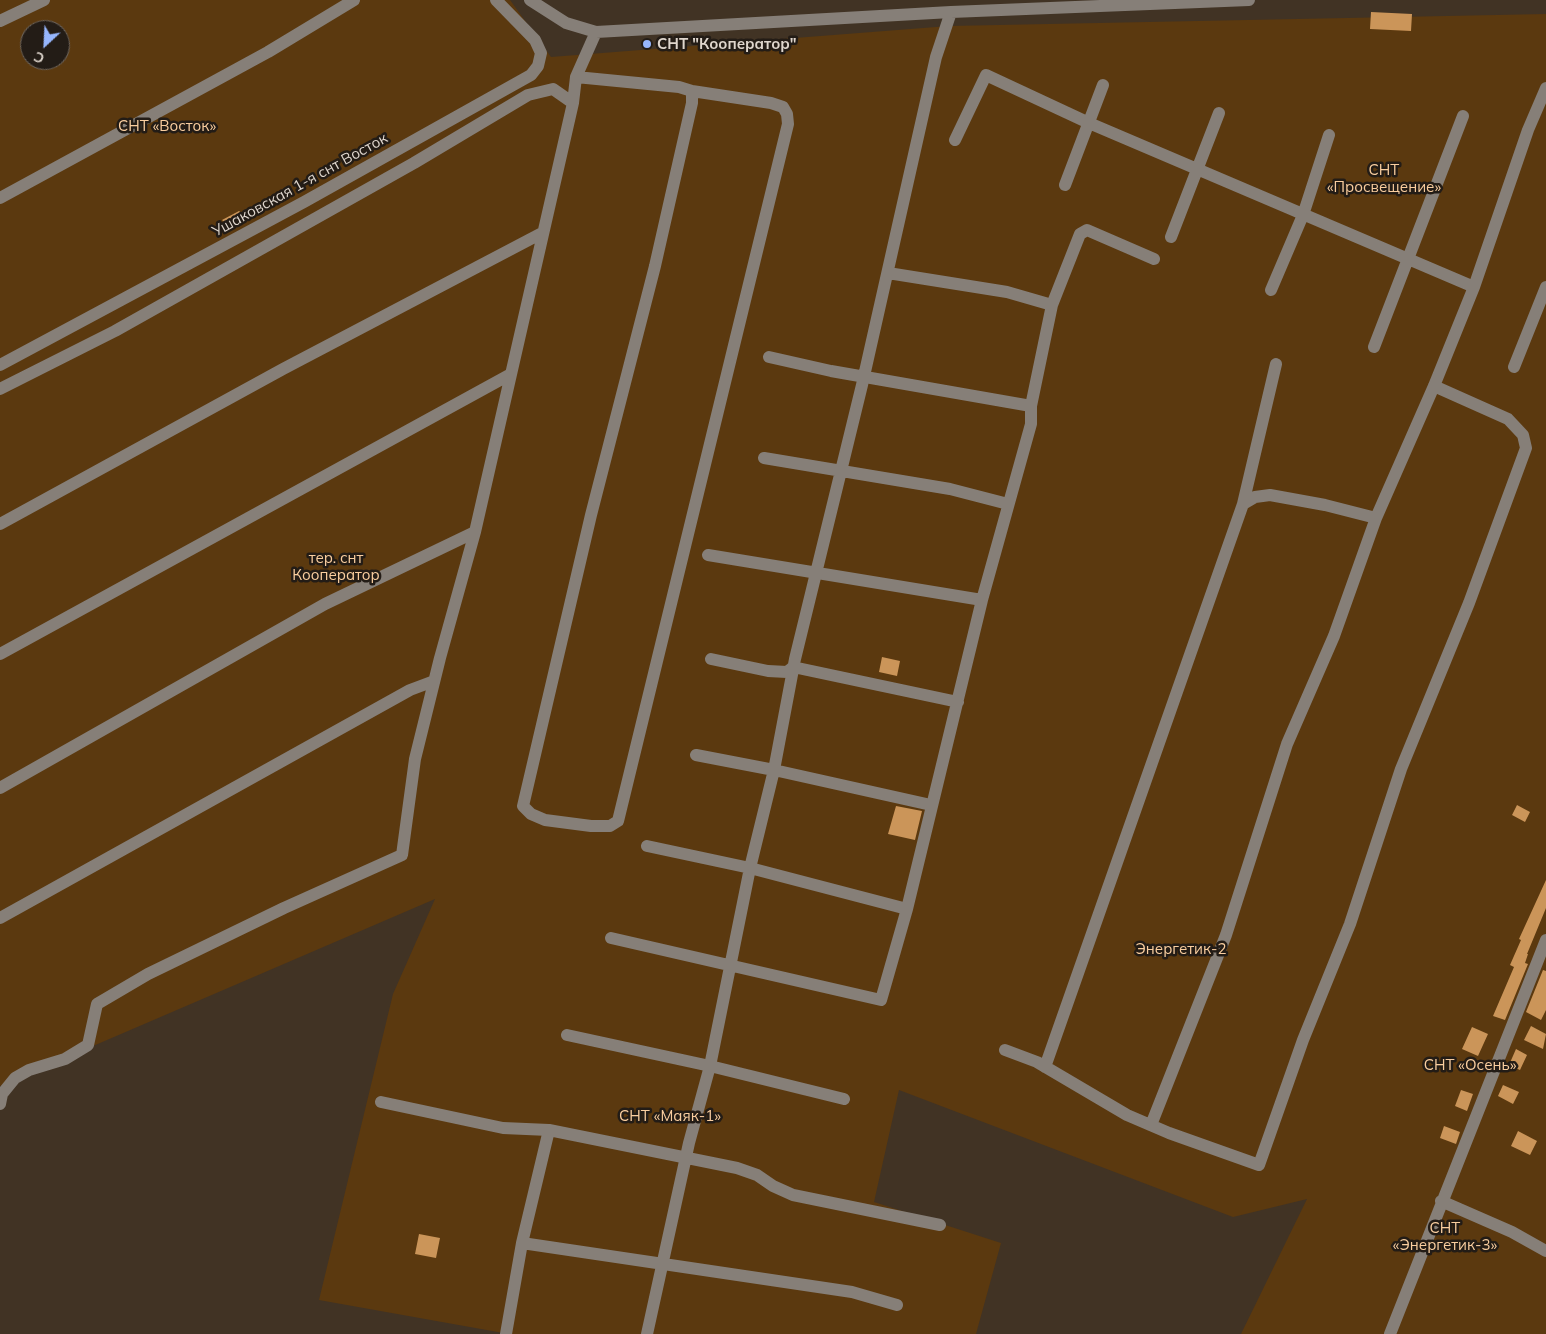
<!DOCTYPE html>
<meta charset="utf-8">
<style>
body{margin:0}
#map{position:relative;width:1546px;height:1334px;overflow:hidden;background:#413324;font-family:Mulish,sans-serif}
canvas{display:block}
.north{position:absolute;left:20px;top:20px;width:50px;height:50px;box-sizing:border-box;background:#231c16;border:1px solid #6e665f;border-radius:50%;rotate:205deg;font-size:14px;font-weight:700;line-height:20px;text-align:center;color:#dfd6cd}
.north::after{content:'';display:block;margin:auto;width:18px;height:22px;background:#96b6fd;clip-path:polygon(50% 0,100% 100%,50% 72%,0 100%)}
</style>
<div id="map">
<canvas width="1546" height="1334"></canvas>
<div class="north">С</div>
</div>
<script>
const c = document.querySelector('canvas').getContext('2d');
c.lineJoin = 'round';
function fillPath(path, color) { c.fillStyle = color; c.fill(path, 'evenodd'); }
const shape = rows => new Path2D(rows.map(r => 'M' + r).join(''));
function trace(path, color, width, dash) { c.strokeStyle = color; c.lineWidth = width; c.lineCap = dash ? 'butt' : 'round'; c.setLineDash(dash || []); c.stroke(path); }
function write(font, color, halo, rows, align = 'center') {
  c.font = font + ' Mulish,sans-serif'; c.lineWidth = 5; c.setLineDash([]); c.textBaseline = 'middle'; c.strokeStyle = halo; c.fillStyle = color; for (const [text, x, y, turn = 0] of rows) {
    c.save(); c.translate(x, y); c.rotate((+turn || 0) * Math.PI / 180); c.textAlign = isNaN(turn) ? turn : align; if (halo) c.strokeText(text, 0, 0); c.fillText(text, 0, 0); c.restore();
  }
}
fillPath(shape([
 [0,0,510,0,551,57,949,26,1546,14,1546,1334,1241,1334,1307,1199,1233,1217,899,1090,874,1202,1001,1243,976,1334,509,1334,319,1300,393,994,435,899,0,1086,0,369,36,346,0,364],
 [30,30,60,30,60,60,30,60]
]), '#5b390f');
fillPath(shape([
 [1371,12,1412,14,1411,31,1370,29],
 [239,211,248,218,230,228,222,220],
 [882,657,900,661,897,676,879,672],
 [1517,805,1530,812,1525,822,1512,815],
 [896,806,922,811,915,840,888,834],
 [1546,880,1546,908,1527,954,1528,954,1525,963,1528,964,1505,1020,1493,1016,1514,967,1510,965,1521,940,1519,939],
 [1543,970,1546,971,1546,1010,1541,1020,1526,1012],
 [1531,1026,1546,1034,1543,1049,1524,1040],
 [1472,1027,1488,1034,1478,1056,1462,1049],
 [1516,1049,1527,1055,1520,1070,1509,1065],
 [1503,1085,1519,1092,1513,1104,1498,1096],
 [1461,1090,1473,1094,1467,1111,1455,1106],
 [1444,1126,1460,1132,1456,1144,1440,1138],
 [1518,1131,1537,1141,1530,1155,1511,1146],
 [419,1234,440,1238,436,1258,415,1254]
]), '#cb9559');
trace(shape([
 [530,0,566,23,596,32,951,12,1249,0],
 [0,21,44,0],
 [576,77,679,87,692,91,692,103,655,266,591,515,523,806,531,814,545,820,591,826,610,826,618,821,788,124,787,114,783,107,771,103,692,91],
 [955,140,986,75,1089,123,1474,287],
 [1065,185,1103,85],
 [0,198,268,52,354,0],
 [1171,237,1219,113],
 [888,273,1007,292,1052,305],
 [1271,290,1303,215,1329,135],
 [1374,347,1463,116],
 [769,357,831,371,1031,406],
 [0,365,304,202,531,75,538,66,541,53,535,40,496,0],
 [1514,367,1546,287],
 [0,389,115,331,414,163,528,95,553,89,573,103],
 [764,458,950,489,1008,504],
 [1243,504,1276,364],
 [0,524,283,369,542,233],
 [708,555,982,600],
 [0,654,511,374],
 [711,659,768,671,787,672,793,667,958,702],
 [696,755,774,770,931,805],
 [0,788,325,604,475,532],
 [647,846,750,868,907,909],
 [0,918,410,690,434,681],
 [611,938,881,1000,907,909,982,600,1031,424,1031,406,1052,305,1080,234,1087,230,1154,259],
 [567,1035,710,1066,844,1099],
 [1005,1050,1037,1062,1127,1115,1169,1133,1259,1165,1303,1040,1350,924,1401,769,1469,603,1526,448,1523,435,1508,419,1434,386],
 [1045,1067,1243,504,1255,497,1270,495,1325,505,1376,518],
 [381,1102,503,1128,549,1130,737,1168,757,1175,773,1186,793,1195,940,1225],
 [0,1104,2,1094,15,1078,29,1070,65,1059,88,1045,97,1004,148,974,284,908,402,855,415,759,440,658,475,532,573,103,576,77,596,32],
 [1151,1125,1226,935,1287,744,1334,636,1376,518,1434,386,1474,287,1528,130,1546,88],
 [1441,1201,1512,1232,1546,1251],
 [522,1243,852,1292,897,1305],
 [506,1334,522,1243,549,1130],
 [647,1334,689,1143,710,1066,750,868,774,770,795,659,862,385,936,57,951,12],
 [1390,1334,1546,940]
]), '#867f78', 12);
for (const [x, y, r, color] of [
 [647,44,5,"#96b6fd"]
]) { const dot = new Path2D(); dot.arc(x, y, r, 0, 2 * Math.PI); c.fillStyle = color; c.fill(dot); trace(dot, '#231c16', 2); }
write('bold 15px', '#dfd6cd', '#231c16', [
 ["СНТ \"Кооператор\"",657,44]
], 'left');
write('15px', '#face9f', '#231c16', [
 ["СНТ «Восток»",167,126],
 ["СНТ",1384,170],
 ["«Просвещение»",1384,187],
 ["тер. снт",336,558],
 ["Кооператор",336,575],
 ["Энергетик-2",1181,949],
 ["СНТ «Осень»",1470,1065],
 ["СНТ «Маяк-1»",670,1116],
 ["СНТ",1445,1228],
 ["«Энергетик-3»",1445,1245]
]);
write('15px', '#dfd6cd', '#231c16', [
 ["Ушаковская 1-я снт Восток",300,185,-29]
]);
</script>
